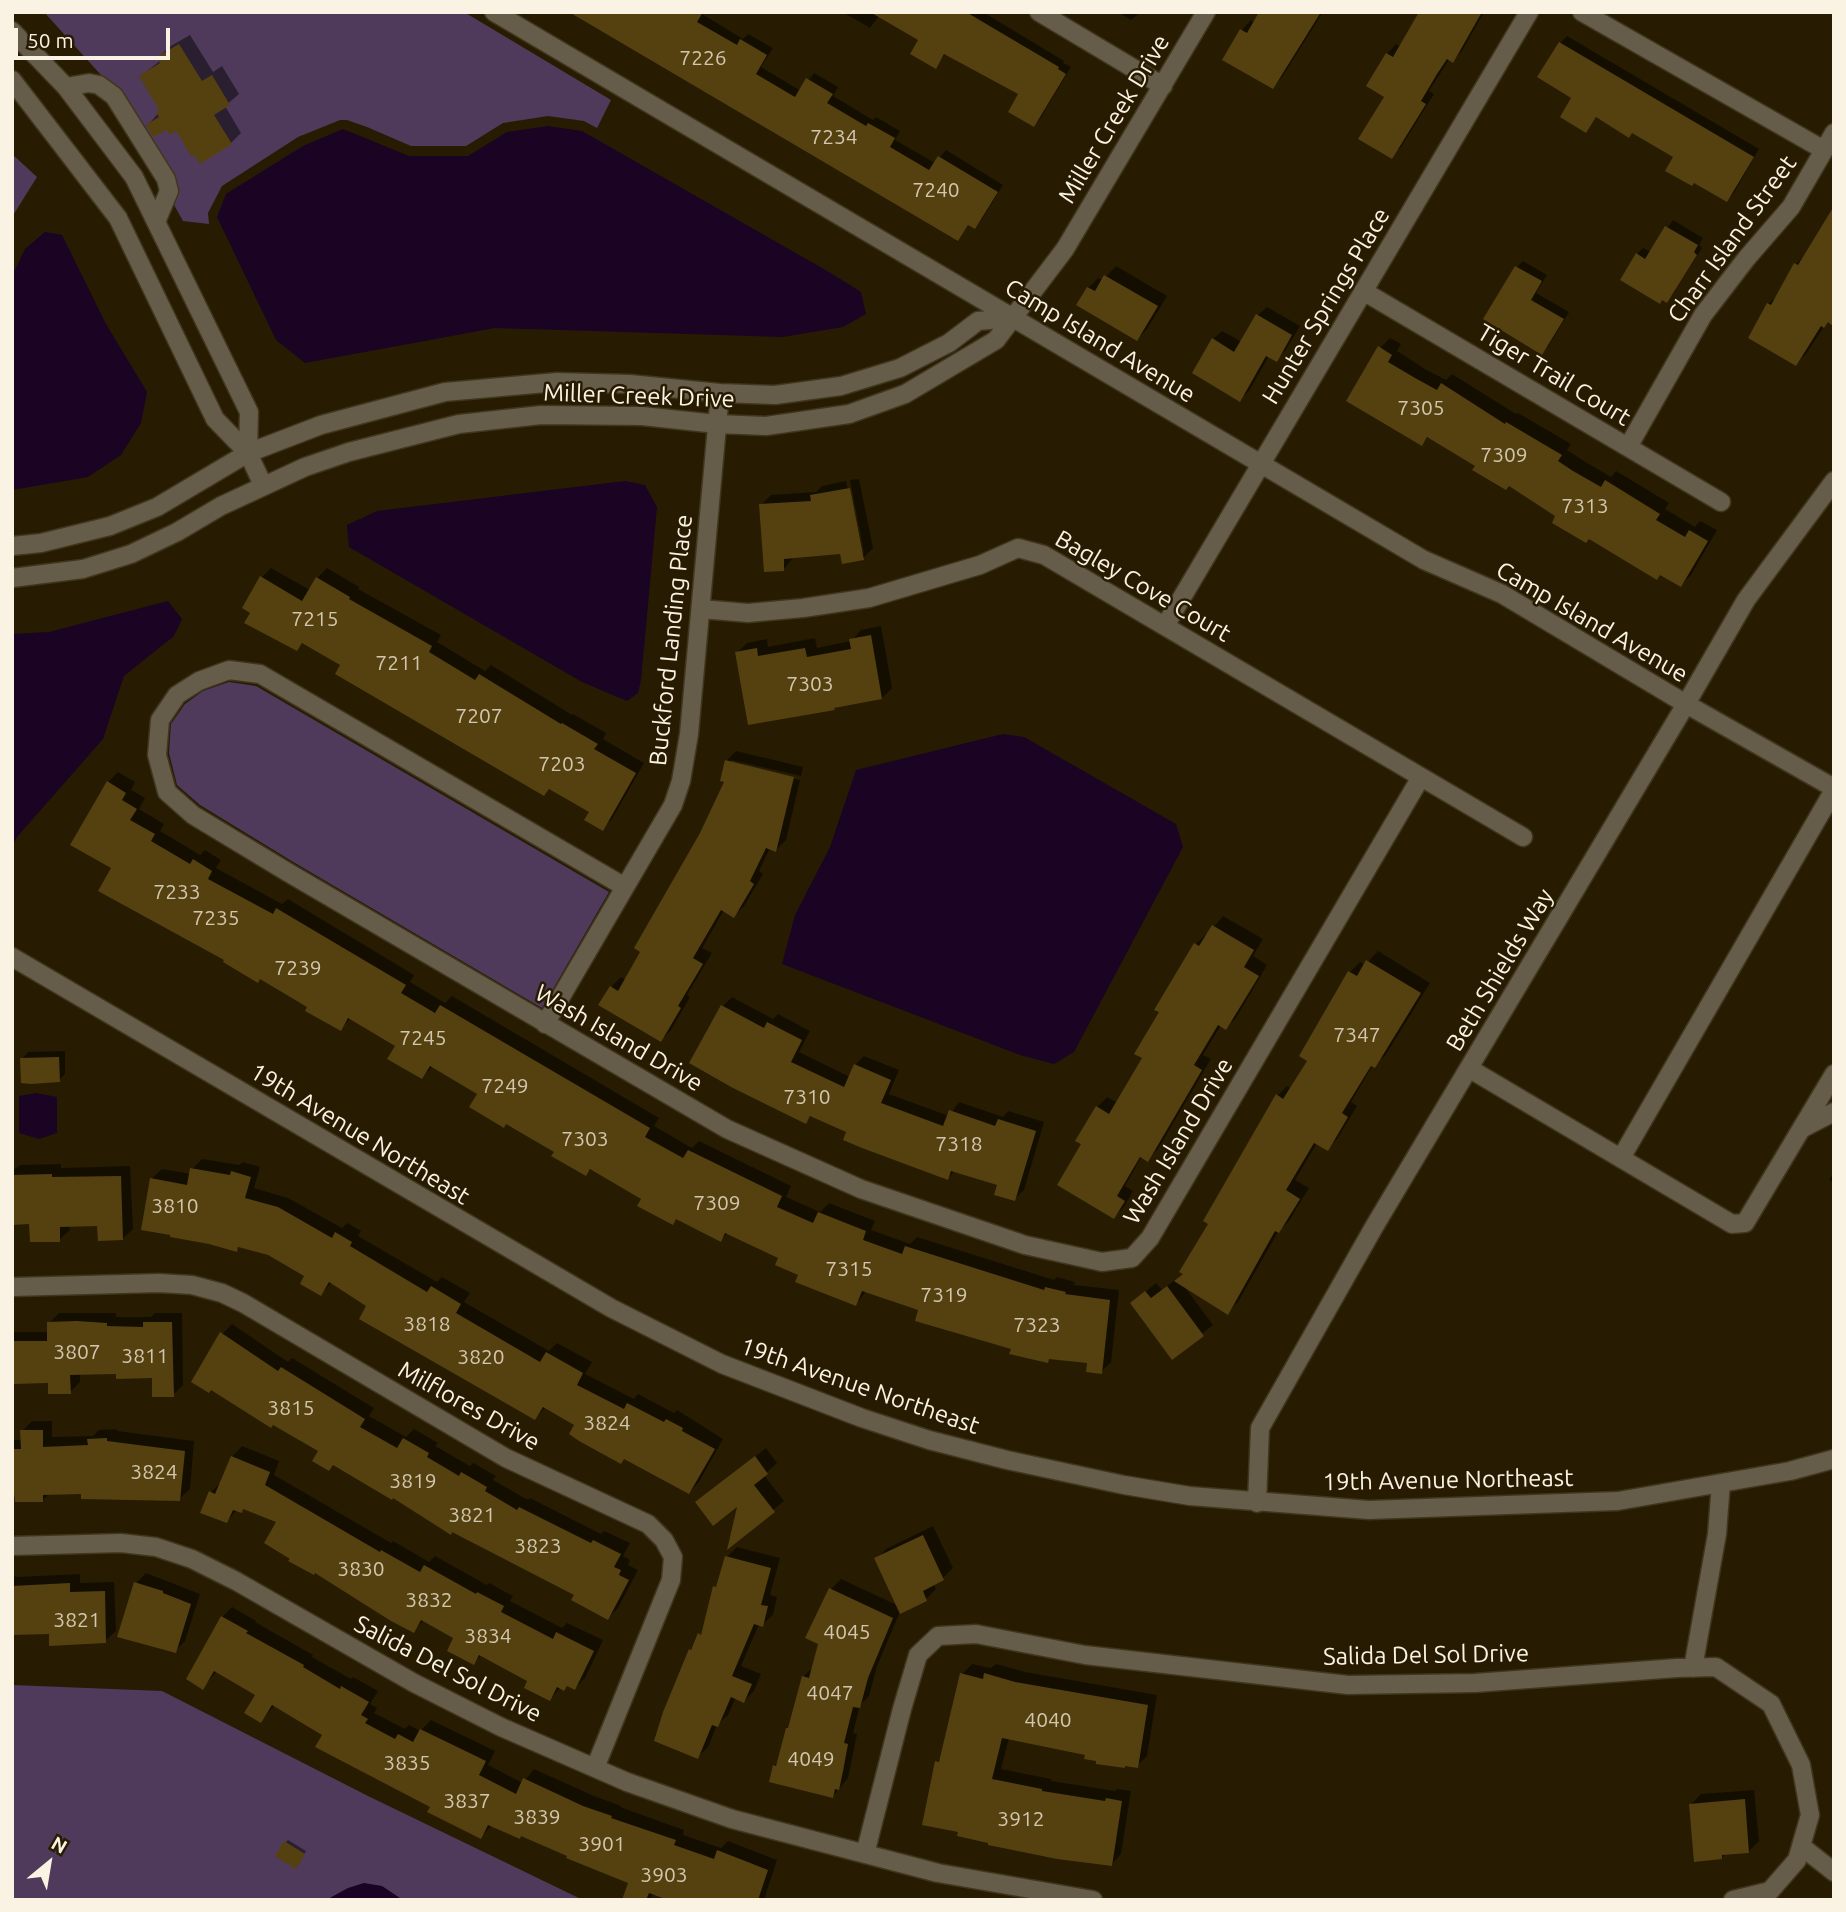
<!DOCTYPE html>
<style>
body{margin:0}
#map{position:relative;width:1846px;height:1912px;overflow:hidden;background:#271c02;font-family:Ubuntu,sans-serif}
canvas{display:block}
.frame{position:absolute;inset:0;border:14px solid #faf3e3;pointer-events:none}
.north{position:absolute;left:14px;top:1828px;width:70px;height:70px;-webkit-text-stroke:5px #271c02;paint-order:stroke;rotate:30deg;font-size:19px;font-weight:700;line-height:28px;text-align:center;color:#faf3e3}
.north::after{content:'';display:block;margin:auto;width:24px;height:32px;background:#faf3e3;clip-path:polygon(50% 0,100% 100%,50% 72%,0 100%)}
.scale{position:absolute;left:14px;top:28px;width:156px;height:32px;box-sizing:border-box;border:4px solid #faf3e3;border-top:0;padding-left:9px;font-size:21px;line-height:24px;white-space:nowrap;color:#faf3e3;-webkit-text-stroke:5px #271c02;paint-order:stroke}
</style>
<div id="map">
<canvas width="1846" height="1912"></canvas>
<div class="frame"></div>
<div class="north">N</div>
<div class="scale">50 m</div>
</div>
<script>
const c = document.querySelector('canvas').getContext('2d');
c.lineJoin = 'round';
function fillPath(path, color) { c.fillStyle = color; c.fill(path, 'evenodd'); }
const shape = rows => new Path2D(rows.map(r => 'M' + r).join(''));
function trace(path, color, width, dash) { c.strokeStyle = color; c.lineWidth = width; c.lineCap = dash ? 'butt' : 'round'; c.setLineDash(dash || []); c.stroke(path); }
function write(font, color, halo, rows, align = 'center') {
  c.font = font + ' Ubuntu,sans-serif'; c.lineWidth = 5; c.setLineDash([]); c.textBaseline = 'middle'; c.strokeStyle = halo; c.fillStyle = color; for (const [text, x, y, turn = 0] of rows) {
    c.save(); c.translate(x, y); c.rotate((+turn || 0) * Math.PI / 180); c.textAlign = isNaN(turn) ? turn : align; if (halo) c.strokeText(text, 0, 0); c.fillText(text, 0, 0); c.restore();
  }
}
fillPath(shape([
 [44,12,464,12,611,100,597,128,584,121,548,116,503,123,466,146,411,146,367,127,347,120,340,120,298,137,222,186,208,213,209,224,183,221,101,75],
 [12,154,37,177,12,217],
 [229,682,256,686,609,892,542,1008,295,863,200,805,177,785,169,753,171,724,185,704,203,691],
 [12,1685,162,1691,368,1796,583,1900,12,1900]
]), '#503a5b');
fillPath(shape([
 [548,126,582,131,829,272,861,292,866,314,843,327,783,337,495,328,305,363,276,340,217,217,226,194,303,146,343,129,409,156,468,156,507,132],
 [45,232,62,235,106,324,147,392,141,423,121,455,88,477,12,490,12,276,25,249],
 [625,481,645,485,657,507,641,680,638,693,627,701,582,682,349,547,347,525,377,511],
 [168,601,182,619,174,636,124,676,103,739,17,837,12,846,12,634,49,632],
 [1003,734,1024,737,1176,824,1183,847,1074,1052,1054,1064,1020,1055,782,964,795,915,830,847,856,770],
 [36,1093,57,1097,57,1133,39,1139,19,1133,19,1096],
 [364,1883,382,1886,403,1900,326,1900,348,1888]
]), '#1a0323');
fillPath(shape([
 [574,12,704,12,702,14,743,39,748,34,773,48,761,67,801,91,814,73,838,87,833,96,873,120,876,117,900,131,895,140,935,163,946,150,1003,185,981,221,975,227,969,224,957,239],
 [847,12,983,12,1064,61,1063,63,1071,67,1040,119,1034,125,1021,93,946,53,935,67,921,39,879,16,870,28,846,14],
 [1118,12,1141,12,1131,20],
 [1261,12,1323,12,1282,77,1272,87,1225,59,1242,30,1251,20,1255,23],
 [1421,12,1484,12,1462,51,1453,61,1450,58,1429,91,1434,94,1401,147,1391,156,1386,96,1368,86,1387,54,1396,44,1401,47],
 [190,35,213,72,222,66,239,94,225,106,241,133,231,143,177,129,148,125,161,110,141,76,161,60,159,57,169,47],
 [1567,36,1759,149,1734,193,1727,200,1675,157,1633,132,1597,116,1586,130,1560,43],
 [1673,220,1703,238,1699,245,1702,248,1673,294,1667,301,1637,254,1643,248,1651,252],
 [1806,254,1825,325,1806,354,1796,364,1768,304,1779,294,1796,264],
 [1523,261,1547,275,1536,293,1569,312,1548,347,1542,353,1517,267],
 [1116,266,1167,296,1147,329,1137,339,1088,288,1098,278,1103,280],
 [1267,307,1300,326,1285,351,1276,360,1269,356,1249,391,1240,399,1213,339,1222,331,1242,342,1258,315],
 [1390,338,1401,344,1397,351,1425,369,1446,380,1452,374,1516,414,1518,413,1571,444,1567,450,1584,461,1611,477,1616,471,1669,503,1665,509,1695,527,1700,521,1717,530,1691,575,1681,585,1558,516,1429,436,1422,444,1380,348],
 [859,479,873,548,863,558,841,553,794,557,784,569,761,505,771,495,816,492,822,486,846,481,861,553,864,553,850,480],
 [271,568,310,590,317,578,327,568,359,587,358,589,441,635,437,642,485,671,491,665,572,715,573,714,606,733,603,739,644,763,612,819,602,829,591,811,551,788,544,794,343,664,304,642,297,649,252,613,262,577],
 [881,626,892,688,882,698,837,705,834,709,737,653,747,643,767,639,768,647,815,638,817,648,851,641,861,630],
 [736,751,803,767,801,776,731,760,731,764,800,780,786,840,776,850,770,848,759,871,763,874,744,906,734,916,724,910,702,948,712,953,687,995,690,997,671,1030,661,1040,611,987,621,977,626,980,702,834,726,780,726,761],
 [118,772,135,782,131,790,145,798,139,809,164,824,160,831,200,855,205,850,221,860,216,868,282,904,288,899,414,975,410,982,445,1003,452,996,659,1118,654,1126,692,1148,699,1141,791,1186,786,1197,820,1212,829,1203,875,1221,871,1230,910,1244,917,1237,1054,1280,1057,1277,1075,1282,1074,1285,1119,1290,1111,1362,1101,1372,1089,1362,1052,1357,1047,1361,920,1309,867,1290,856,1304,801,1274,780,1257,728,1233,721,1239,592,1168,586,1174,480,1094,433,1066,422,1077,398,1045,351,1018,340,1029,309,1006,226,959,114,868,108,782],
 [1223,916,1263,939,1253,956,1267,965,1236,1018,1226,1028,1221,1025,1203,1055,1211,1059,1158,1149,1148,1159,1142,1156,1125,1186,1133,1191,1124,1207,1114,1217,1083,1143,1097,1107,1107,1097,1118,1103,1145,1058,1196,944,1206,934,1207,935],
 [1378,951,1430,983,1385,1056,1373,1065,1351,1102,1357,1106,1337,1139,1327,1149,1317,1143,1295,1180,1309,1188,1289,1221,1278,1232,1238,1302,1228,1312,1184,1286,1213,1325,1173,1357,1132,1303,1156,1283,1162,1290,1184,1273,1277,1096,1287,1086,1292,1089,1310,1060,1350,972,1360,962,1365,965],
 [732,997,773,1019,778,1014,810,1031,799,1052,850,1077,855,1065,864,1056,899,1070,889,1094,949,1116,959,1102,1003,1117,1008,1111,1044,1122,1024,1190,1014,1199,999,1184,955,1171,948,1178,812,1115,806,1122,692,1063,723,1006],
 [65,1051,65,1074,59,1080,22,1059,28,1052],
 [202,1159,239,1165,243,1162,260,1167,254,1188,288,1198,342,1228,347,1223,361,1231,358,1236,437,1282,442,1277,470,1293,464,1302,549,1351,557,1343,592,1362,585,1374,634,1399,638,1394,674,1413,677,1410,723,1439,699,1482,689,1492,546,1407,535,1418,332,1282,321,1294,307,1275,269,1253,241,1246,236,1250,151,1179,162,1169,191,1174,192,1169],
 [61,1164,61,1168,130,1166,133,1229,122,1239,99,1224,69,1225,70,1230,59,1240,31,1222,12,1223,12,1171,20,1165],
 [1834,1172,1834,1183,1829,1180],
 [59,1313,116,1313,116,1317,151,1317,155,1313,182,1313,183,1385,173,1395,154,1377,118,1373,80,1373,80,1382,70,1392,50,1382,12,1382,12,1318,14,1332,49,1332,49,1323],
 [232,1324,288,1362,292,1358,374,1408,369,1416,406,1437,414,1429,438,1443,435,1446,470,1466,473,1463,496,1476,493,1480,528,1500,530,1498,601,1534,604,1531,630,1543,623,1556,630,1560,628,1565,638,1570,618,1608,608,1618,576,1594,393,1496,320,1450,222,1334],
 [32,1421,52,1421,52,1437,93,1436,99,1430,117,1429,117,1431,194,1441,190,1489,179,1499,83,1492,50,1493,42,1501,12,1500,12,1440,22,1440,22,1431],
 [242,1446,279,1461,274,1475,391,1543,393,1541,429,1562,435,1556,487,1585,489,1583,513,1596,510,1601,562,1628,567,1623,603,1640,585,1678,575,1688,568,1685,561,1687,550,1699,530,1680,482,1655,473,1663,456,1638,424,1620,413,1631,315,1571,279,1521,244,1508,241,1511,237,1510,227,1521,203,1512,211,1492,221,1482,232,1457],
 [766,1448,777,1463,764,1475,784,1501,730,1546,740,1503,697,1502],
 [933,1526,953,1568,943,1578,933,1583,936,1589,926,1599,900,1612,877,1666,869,1696,860,1705,853,1733,857,1734,848,1778,833,1796,774,1766,779,1761,803,1677,814,1666,831,1589,841,1579,899,1606,876,1559,886,1549],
 [737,1547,780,1558,770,1595,777,1597,773,1615,762,1625,759,1624,741,1666,761,1674,754,1691,744,1701,736,1697,728,1715,717,1725,708,1747,698,1757,690,1650,704,1629,715,1587,719,1583,727,1557],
 [146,1573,200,1594,185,1641,175,1651,136,1583],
 [80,1574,80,1583,114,1582,116,1631,105,1641,50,1632,12,1633,12,1575,16,1577],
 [232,1607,256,1621,255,1622,313,1655,312,1657,351,1679,353,1677,378,1691,370,1704,377,1708,374,1713,405,1729,409,1725,420,1731,431,1720,495,1751,488,1765,523,1783,534,1769,594,1796,621,1806,620,1807,684,1830,683,1835,721,1848,728,1841,777,1860,764,1900,673,1900,654,1893,649,1900,624,1900,630,1882,522,1834,492,1825,481,1837,325,1734,275,1705,261,1721,258,1694,217,1671,203,1687,222,1617],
 [972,1664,991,1668,996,1664,1025,1672,1157,1695,1147,1756,1137,1766,1087,1753,1009,1738,1001,1769,1051,1779,1051,1781,1115,1791,1117,1789,1131,1791,1121,1854,1111,1865,937,1762,942,1757,962,1674],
 [1754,1790,1759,1841,1748,1852,1726,1853,1722,1858,1691,1804,1701,1794],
 [288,1840,306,1851,298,1864,285,1843]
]), '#0007');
fillPath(shape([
 [569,12,703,12,697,22,737,45,740,39,767,55,756,74,795,97,806,78,833,94,827,103,866,126,868,123,895,138,890,147,929,170,938,156,998,192,975,229,968,225,958,241],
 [870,12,966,12,1059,67,1058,69,1066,74,1034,127,1008,112,1018,94,944,54,936,69,910,54,918,40],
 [1259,12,1321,12,1273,89,1222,60,1240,29,1247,33],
 [1419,12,1482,12,1453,63,1447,59,1437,74,1421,101,1426,104,1392,159,1358,139,1384,97,1366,86,1386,53,1393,57],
 [1559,42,1754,157,1727,202,1694,183,1692,186,1665,171,1673,157,1632,133,1629,138,1596,117,1586,133,1560,117,1571,98,1537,77],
 [179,44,202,81,212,75,230,105,214,115,232,144,200,164,194,155,192,157,176,131,170,135,167,130,153,137,146,125,159,117,156,112,159,110,139,76,160,63,157,57],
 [1834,206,1834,327,1828,322,1824,328,1821,326,1796,366,1748,338,1767,303,1771,305,1794,263,1798,265],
 [1665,226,1698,245,1694,252,1697,255,1667,303,1662,300,1660,304,1620,280,1636,253,1645,259],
 [1515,266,1542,281,1531,300,1564,319,1542,355,1483,319],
 [1104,275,1158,306,1137,341,1076,305,1087,287,1095,291],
 [1256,314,1292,335,1277,362,1266,356,1240,402,1192,373,1212,338,1234,352],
 [1378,346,1392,355,1388,362,1415,378,1437,390,1441,383,1505,424,1506,422,1562,455,1558,461,1573,471,1601,487,1605,480,1660,514,1656,520,1685,537,1689,530,1708,541,1681,587,1660,575,1657,580,1589,539,1586,543,1552,523,1555,516,1509,486,1506,490,1472,470,1475,466,1427,437,1422,446,1346,401],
 [850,488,864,560,842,564,840,554,784,559,784,571,764,572,759,504,811,501,810,495],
 [260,576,302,601,316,577,350,597,349,599,432,646,429,652,475,680,479,674,561,724,562,723,598,744,594,749,636,773,603,831,584,820,589,812,549,789,544,796,335,674,340,665,302,643,297,651,244,623,250,613,242,608],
 [871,635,882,699,834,708,835,710,748,725,735,652,757,648,758,656,805,648,807,657,851,649,849,639],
 [725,760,794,777,776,852,766,848,750,881,754,884,734,918,721,910,693,958,703,964,678,1006,681,1008,661,1042,598,1005,610,986,618,991,640,952,634,948,700,833,724,782,720,781],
 [107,781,126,793,122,800,137,809,130,820,155,834,151,841,190,864,193,859,212,871,208,879,273,914,276,908,406,985,401,993,435,1013,440,1005,650,1128,645,1137,683,1158,688,1150,782,1196,777,1207,813,1223,818,1212,866,1231,863,1240,902,1254,905,1246,1044,1290,1045,1287,1066,1292,1065,1294,1110,1300,1102,1374,1086,1372,1087,1363,1049,1359,1048,1363,1009,1354,1011,1349,915,1321,918,1310,862,1291,856,1306,795,1282,798,1275,775,1265,778,1258,725,1233,721,1242,676,1219,673,1225,637,1206,641,1199,590,1169,586,1176,551,1156,554,1152,506,1124,504,1128,469,1107,477,1094,430,1066,422,1079,387,1059,395,1046,348,1018,341,1031,305,1011,307,1007,260,979,258,983,223,962,224,960,98,891,111,868,70,845],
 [1212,925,1254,950,1244,967,1259,976,1226,1030,1218,1025,1194,1065,1202,1070,1148,1162,1140,1157,1117,1196,1125,1201,1114,1219,1057,1185,1081,1144,1075,1141,1096,1106,1109,1114,1142,1058,1134,1054,1159,1012,1154,1010,1194,943,1199,946],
 [1366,960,1421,993,1375,1068,1371,1066,1342,1113,1348,1117,1328,1151,1314,1143,1286,1190,1300,1199,1279,1233,1275,1231,1228,1315,1174,1281,1183,1274,1179,1272,1208,1224,1203,1221,1276,1094,1283,1099,1307,1061,1299,1056,1348,971,1357,976],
 [721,1005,764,1028,767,1022,802,1040,791,1062,844,1087,854,1064,891,1080,881,1103,943,1126,949,1110,995,1126,998,1119,1036,1131,1015,1201,994,1195,997,1185,951,1171,948,1180,862,1148,843,1140,846,1132,810,1116,806,1124,733,1088,689,1063],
 [59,1057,60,1082,31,1084,21,1083,20,1058],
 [190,1168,230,1175,231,1171,251,1177,245,1198,278,1207,332,1238,335,1232,352,1242,350,1246,427,1292,431,1286,461,1304,456,1313,540,1362,546,1352,583,1373,577,1385,624,1409,627,1403,664,1422,666,1419,683,1428,682,1431,715,1449,689,1494,624,1459,621,1464,579,1441,569,1434,574,1425,543,1407,535,1420,359,1319,366,1306,329,1282,321,1296,300,1284,304,1276,268,1255,238,1247,237,1252,209,1244,170,1237,170,1235,141,1230,150,1178,187,1185],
 [52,1174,52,1177,121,1176,123,1240,98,1241,97,1226,60,1227,60,1242,30,1242,29,1224,12,1225,12,1175],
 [1167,1286,1204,1336,1172,1360,1130,1303,1145,1291,1151,1298],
 [76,1321,107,1323,107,1326,143,1327,143,1322,172,1322,174,1397,152,1397,152,1378,116,1379,116,1374,70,1375,71,1394,48,1394,48,1383,12,1384,12,1341,47,1341,47,1322],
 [220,1332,278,1371,281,1367,365,1419,360,1427,397,1448,403,1438,429,1453,427,1457,459,1476,461,1472,487,1487,485,1491,517,1510,519,1507,591,1543,593,1540,621,1554,614,1567,621,1570,619,1575,629,1580,608,1620,571,1600,574,1595,452,1532,451,1535,393,1498,392,1500,333,1465,329,1471,312,1461,318,1451,273,1425,271,1428,211,1390,209,1393,191,1382],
 [20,1430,43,1430,43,1447,88,1445,87,1439,107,1438,107,1441,185,1451,180,1501,81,1499,81,1494,43,1495,43,1502,15,1502,14,1494,12,1494,12,1449,21,1449],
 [231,1456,270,1472,265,1485,380,1552,381,1550,420,1572,424,1565,476,1594,477,1592,504,1606,501,1612,553,1639,556,1632,594,1651,575,1690,567,1686,564,1691,557,1687,550,1701,524,1688,527,1681,479,1655,474,1665,447,1651,453,1638,421,1620,414,1633,391,1621,315,1573,314,1575,288,1561,290,1559,264,1543,276,1522,243,1509,242,1513,233,1510,227,1523,200,1513,209,1491,215,1494],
 [755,1456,768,1474,754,1485,775,1512,727,1550,737,1507,713,1526,695,1502],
 [923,1535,944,1580,923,1591,927,1601,900,1614,874,1558],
 [725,1556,771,1568,761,1605,768,1606,763,1627,754,1624,732,1676,752,1684,744,1703,731,1697,718,1727,712,1725,698,1759,654,1741,663,1712,689,1649,691,1650,698,1633,701,1635,713,1586,716,1587],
 [134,1582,163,1591,163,1593,191,1604,176,1653,117,1637],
 [70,1583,70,1592,105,1591,106,1643,49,1646,49,1634,12,1635,12,1586],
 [829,1588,893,1618,868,1678,860,1708,853,1707,844,1743,848,1744,843,1771,839,1790,835,1789,833,1798,769,1782,773,1765,776,1766,786,1728,788,1728,802,1676,809,1678,818,1644,805,1638],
 [221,1616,248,1631,246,1633,304,1665,303,1667,340,1689,341,1686,369,1702,361,1715,368,1719,365,1723,395,1739,398,1734,413,1742,420,1729,486,1761,479,1775,516,1794,523,1778,583,1806,612,1816,611,1818,676,1840,674,1845,714,1859,717,1850,768,1870,758,1900,668,1900,649,1893,646,1900,622,1900,628,1883,566,1858,567,1856,521,1836,520,1839,488,1825,481,1839,427,1812,430,1807,315,1747,322,1735,272,1705,261,1723,244,1713,255,1695,214,1671,203,1690,186,1679],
 [960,1673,983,1679,984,1673,1015,1682,1148,1705,1138,1768,1125,1766,1125,1768,1096,1764,1096,1761,1084,1759,1085,1755,1002,1738,992,1779,1042,1789,1042,1791,1105,1801,1106,1798,1122,1801,1112,1866,1057,1859,988,1845,988,1843,957,1836,958,1832,922,1825,935,1761,939,1762],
 [1745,1799,1749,1853,1722,1855,1722,1859,1694,1862,1689,1804],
 [284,1841,305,1854,296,1869,275,1856]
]), '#554110');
const minor = shape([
 [494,12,1424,560,1502,594,1686,704,1834,788],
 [1039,12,1163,86],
 [1582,12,1824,150],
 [12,31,66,87,134,177,249,412,248,453],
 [12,80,118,218,215,419,248,453,263,485],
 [66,87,89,83,99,85,114,96,166,179,169,191,156,222],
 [1363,291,1721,502],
 [1628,447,1703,315,1746,259,1791,207,1834,133],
 [12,546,41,543,110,526,157,507,248,453,321,425,445,392,557,382,630,384,720,393,775,395,841,386,900,368,949,343,978,321,1012,318],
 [12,578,83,569,131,554,177,532,221,506,305,467,349,452,459,424,541,415,642,416,717,424,766,426,849,414,905,394,996,340,1065,249,1206,12],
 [701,609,748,613,803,608,869,598,980,565,1018,548,1044,555,1523,837],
 [1165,626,1529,12],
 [625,887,260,674,229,670,199,681,177,695,160,720,157,755,167,792,193,815,289,873,727,1129,861,1189,1025,1245,1102,1262,1132,1258,1150,1238,1421,777],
 [12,957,611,1308,722,1364,862,1418,929,1440,1007,1460,1124,1485,1190,1496,1369,1510,1618,1501,1790,1471,1834,1459],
 [545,1024,673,805,681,781,689,734,720,393],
 [1470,1069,1732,1224,1745,1223,1834,1074],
 [1801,1129,1834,1112],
 [1621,1158,1834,790],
 [12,1287,159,1283,192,1285,222,1293,243,1303,506,1458,648,1524,664,1540,673,1557,671,1580,595,1768],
 [1257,1503,1260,1428,1374,1227,1686,704,1746,600,1834,481],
 [12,1546,121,1543,156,1547,192,1559,236,1581,414,1683,501,1727,627,1782,732,1819,938,1873,1093,1900],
 [1693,1668,1717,1534,1721,1483],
 [1801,1846,1834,1872],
 [865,1854,902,1709,918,1655,938,1636,976,1634,1085,1655,1348,1685,1475,1683,1677,1668,1716,1667,1771,1704,1801,1765,1810,1815,1797,1860,1770,1891,1733,1900]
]);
trace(minor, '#40361d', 21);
trace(minor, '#655c49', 18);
write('21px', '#d1c6ae', null, [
 ["7226",703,58],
 ["7234",834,137],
 ["7240",936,190],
 ["7305",1421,408],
 ["7309",1504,455],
 ["7313",1585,506],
 ["7215",315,619],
 ["7211",399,663],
 ["7303",810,684],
 ["7207",479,716],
 ["7203",562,764],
 ["7233",177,892],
 ["7235",216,918],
 ["7239",298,968],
 ["7347",1357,1035],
 ["7245",423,1038],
 ["7249",505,1086],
 ["7310",807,1097],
 ["7303",585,1139],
 ["7318",959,1144],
 ["7309",717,1203],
 ["3810",175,1206],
 ["7315",849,1269],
 ["7319",944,1295],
 ["3818",427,1324],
 ["7323",1037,1325],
 ["3807",77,1352],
 ["3811",145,1356],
 ["3820",481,1357],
 ["3815",291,1408],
 ["3824",607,1423],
 ["3824",154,1472],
 ["3819",413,1481],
 ["3821",472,1515],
 ["3823",538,1546],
 ["3830",361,1569],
 ["3832",429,1600],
 ["3821",77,1620],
 ["4045",847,1632],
 ["3834",488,1636],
 ["4047",830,1693],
 ["4040",1048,1720],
 ["4049",811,1759],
 ["3835",407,1763],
 ["3837",467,1801],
 ["3839",537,1817],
 ["3912",1021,1819],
 ["3901",602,1844],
 ["3903",664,1875]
]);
write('24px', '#faf3e3', '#271c02', [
 ["Miller Creek Drive",1114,119,-59],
 ["Charr Island Street",1732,239,-54],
 ["Hunter Springs Place",1326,306,-59],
 ["Camp Island Avenue",1100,341,31],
 ["Tiger Trail Court",1554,375,31],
 ["Miller Creek Drive",639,396,2],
 ["Bagley Cove Court",1143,586,30],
 ["Camp Island Avenue",1592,622,30],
 ["Buckford Landing Place",671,640,-84],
 ["Beth Shields Way",1500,970,-59],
 ["Wash Island Drive",619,1038,30],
 ["19th Avenue Northeast",360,1134,31],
 ["Wash Island Drive",1178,1141,-59],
 ["19th Avenue Northeast",860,1386,19],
 ["Milflores Drive",469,1406,29],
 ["19th Avenue Northeast",1448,1480,-1],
 ["Salida Del Sol Drive",1426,1655,-1],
 ["Salida Del Sol Drive",448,1669,27]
]);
</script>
